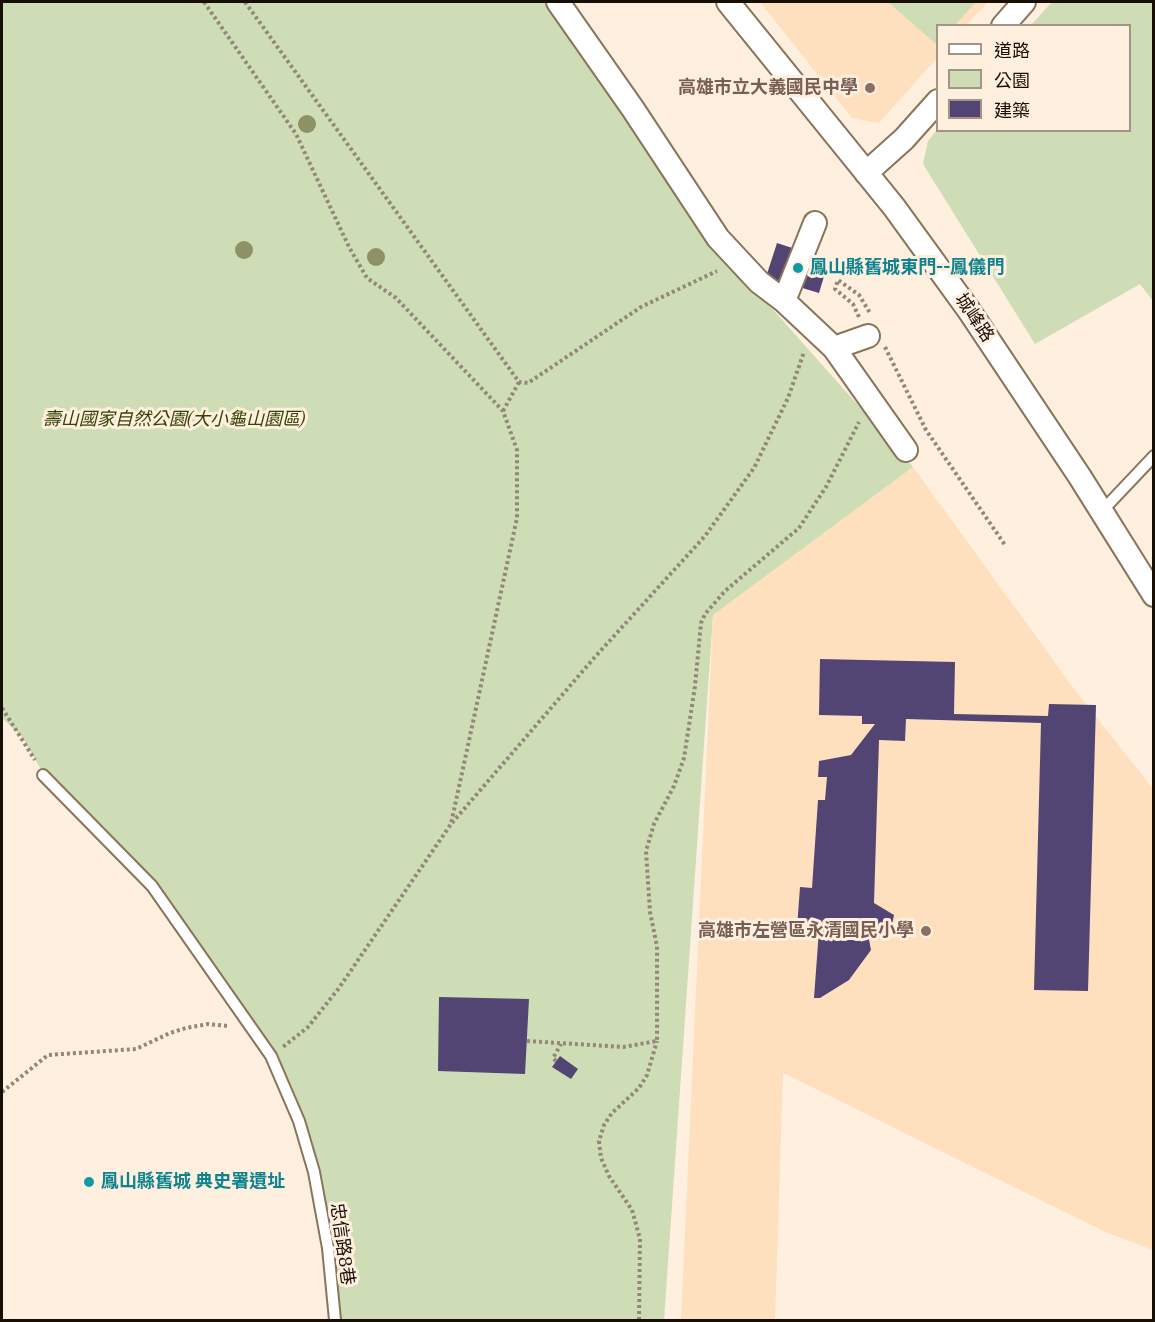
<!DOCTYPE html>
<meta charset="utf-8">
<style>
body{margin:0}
#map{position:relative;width:1155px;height:1322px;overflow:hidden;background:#feefde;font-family:"IBM Plex Serif","Noto Sans TC",serif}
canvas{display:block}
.frame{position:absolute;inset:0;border:3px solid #170f06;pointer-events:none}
.legend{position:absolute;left:936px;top:24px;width:195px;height:108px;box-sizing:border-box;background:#feefde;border:2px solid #a29588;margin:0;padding:8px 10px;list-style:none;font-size:18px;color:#170f06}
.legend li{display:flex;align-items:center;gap:12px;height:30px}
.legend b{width:30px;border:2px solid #a29588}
</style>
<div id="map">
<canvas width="1155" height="1322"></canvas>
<div class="frame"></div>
<ul class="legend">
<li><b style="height:8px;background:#fff"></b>道路</li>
<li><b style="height:16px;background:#ceddb6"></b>公園</li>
<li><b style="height:16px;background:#524574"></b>建築</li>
</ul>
</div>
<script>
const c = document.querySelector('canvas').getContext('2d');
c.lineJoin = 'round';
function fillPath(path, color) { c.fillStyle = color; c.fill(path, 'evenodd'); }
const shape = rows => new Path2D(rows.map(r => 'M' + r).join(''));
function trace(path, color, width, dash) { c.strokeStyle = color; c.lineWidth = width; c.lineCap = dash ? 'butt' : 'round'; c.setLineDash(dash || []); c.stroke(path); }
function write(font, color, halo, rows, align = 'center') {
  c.font = font + ' "IBM Plex Serif","Noto Sans TC",serif'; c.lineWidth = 6; c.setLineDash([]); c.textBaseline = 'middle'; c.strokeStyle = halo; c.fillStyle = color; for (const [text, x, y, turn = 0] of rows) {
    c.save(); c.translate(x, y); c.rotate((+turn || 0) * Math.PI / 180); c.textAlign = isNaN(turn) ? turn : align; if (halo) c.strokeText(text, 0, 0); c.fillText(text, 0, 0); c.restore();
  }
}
fillPath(shape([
 [760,2,988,2,966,25,938,26,937,58,879,123,852,118],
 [913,467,1075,690,1153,789,1153,1250,1103,1231,783,1073,775,1320,681,1320,713,615]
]), '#fee0be');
fillPath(shape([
 [2,2,552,2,752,286,913,467,713,615,664,1320,335,1320,314,1172,271,1056,152,886,44,775,23,738,2,718],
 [888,2,976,2,955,25,938,26,937,45],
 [1052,2,1153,2,1153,301,1140,284,1035,344,923,164,928,141,937,130,1130,130,1130,26,1031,25]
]), '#ceddb6');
fillPath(shape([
 [777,243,829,260,819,293,766,277],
 [820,659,955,662,954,714,1048,716,1049,704,1096,705,1088,991,1034,990,1041,723,906,719,905,741,879,740,874,903,894,915,890,934,867,929,871,950,849,980,820,998,814,998,819,930,797,928,800,887,812,888,818,800,825,800,827,777,818,777,819,761,851,755,875,724,862,724,862,716,819,715],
 [439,997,529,999,525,1074,438,1071],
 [560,1056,578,1069,571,1079,552,1067]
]), '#524574');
const lane = shape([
 [1102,511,1154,456],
 [43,775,152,886,271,1056,299,1121,314,1172,328,1248,335,1320]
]);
const street = shape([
 [558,2,633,109,718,238,759,282,784,301,815,223],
 [728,2,894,207,968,309,1080,477,1154,595],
 [1003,26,1024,2],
 [866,173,904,139,938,101],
 [784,301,834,348,868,336],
 [834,348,906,450]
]);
trace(lane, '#8a745b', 14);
trace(street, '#8a745b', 26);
trace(shape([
 [204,2,296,134,349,247,367,278,396,298,503,411,517,450,517,518,451,824,339,988,308,1027,283,1047],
 [245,2,519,382,528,383,641,307,717,271],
 [859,317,853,304,835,289,838,280,859,295,870,313],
 [885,347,926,430,1005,545],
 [503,411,519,382],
 [2,708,35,760],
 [452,823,594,658,705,536,754,468,788,398,804,352],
 [527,1041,623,1047,657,1041,657,946,650,912,646,851,654,824,674,786,684,758,695,686,701,623,705,614,725,591,799,528,826,487,859,422],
 [556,1061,553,1058,561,1044],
 [2,1092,48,1055,136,1049,170,1033,186,1028,208,1024,228,1026],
 [639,1320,640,1239,632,1210,609,1176,601,1158,599,1141,604,1125,612,1113,639,1088,647,1075,657,1041]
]), '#93877a', 4, [3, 3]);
trace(lane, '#fff', 10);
trace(street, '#fff', 22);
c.fillStyle = '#8e9066';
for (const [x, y] of [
 [307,124],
 [244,250],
 [376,257]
]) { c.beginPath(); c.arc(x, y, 9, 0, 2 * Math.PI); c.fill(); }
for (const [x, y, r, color] of [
 [870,88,6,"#8d6e63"],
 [798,268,6,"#0f9aa8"],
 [926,931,6,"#8d6e63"],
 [89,1182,6,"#0f9aa8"]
]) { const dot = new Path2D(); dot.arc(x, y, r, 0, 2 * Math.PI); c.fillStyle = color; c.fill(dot); trace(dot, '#feefde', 2); }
write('bold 18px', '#785e54', '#feefde', [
 ["高雄市立大義國民中學",858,88],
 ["高雄市左營區永清國民小學",914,931]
], 'right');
write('bold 18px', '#0d838f', '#feefde', [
 ["鳳山縣舊城東門--鳳儀門",810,268],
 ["鳳山縣舊城 典史署遺址",101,1182]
], 'left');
write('18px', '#170f06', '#feefde', [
 ["城峰路",974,318,56],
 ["忠信路8巷",342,1244,82]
]);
write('italic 18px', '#334304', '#feefde', [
 ["壽山國家自然公園(大小龜山園區)",174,420]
]);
</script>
